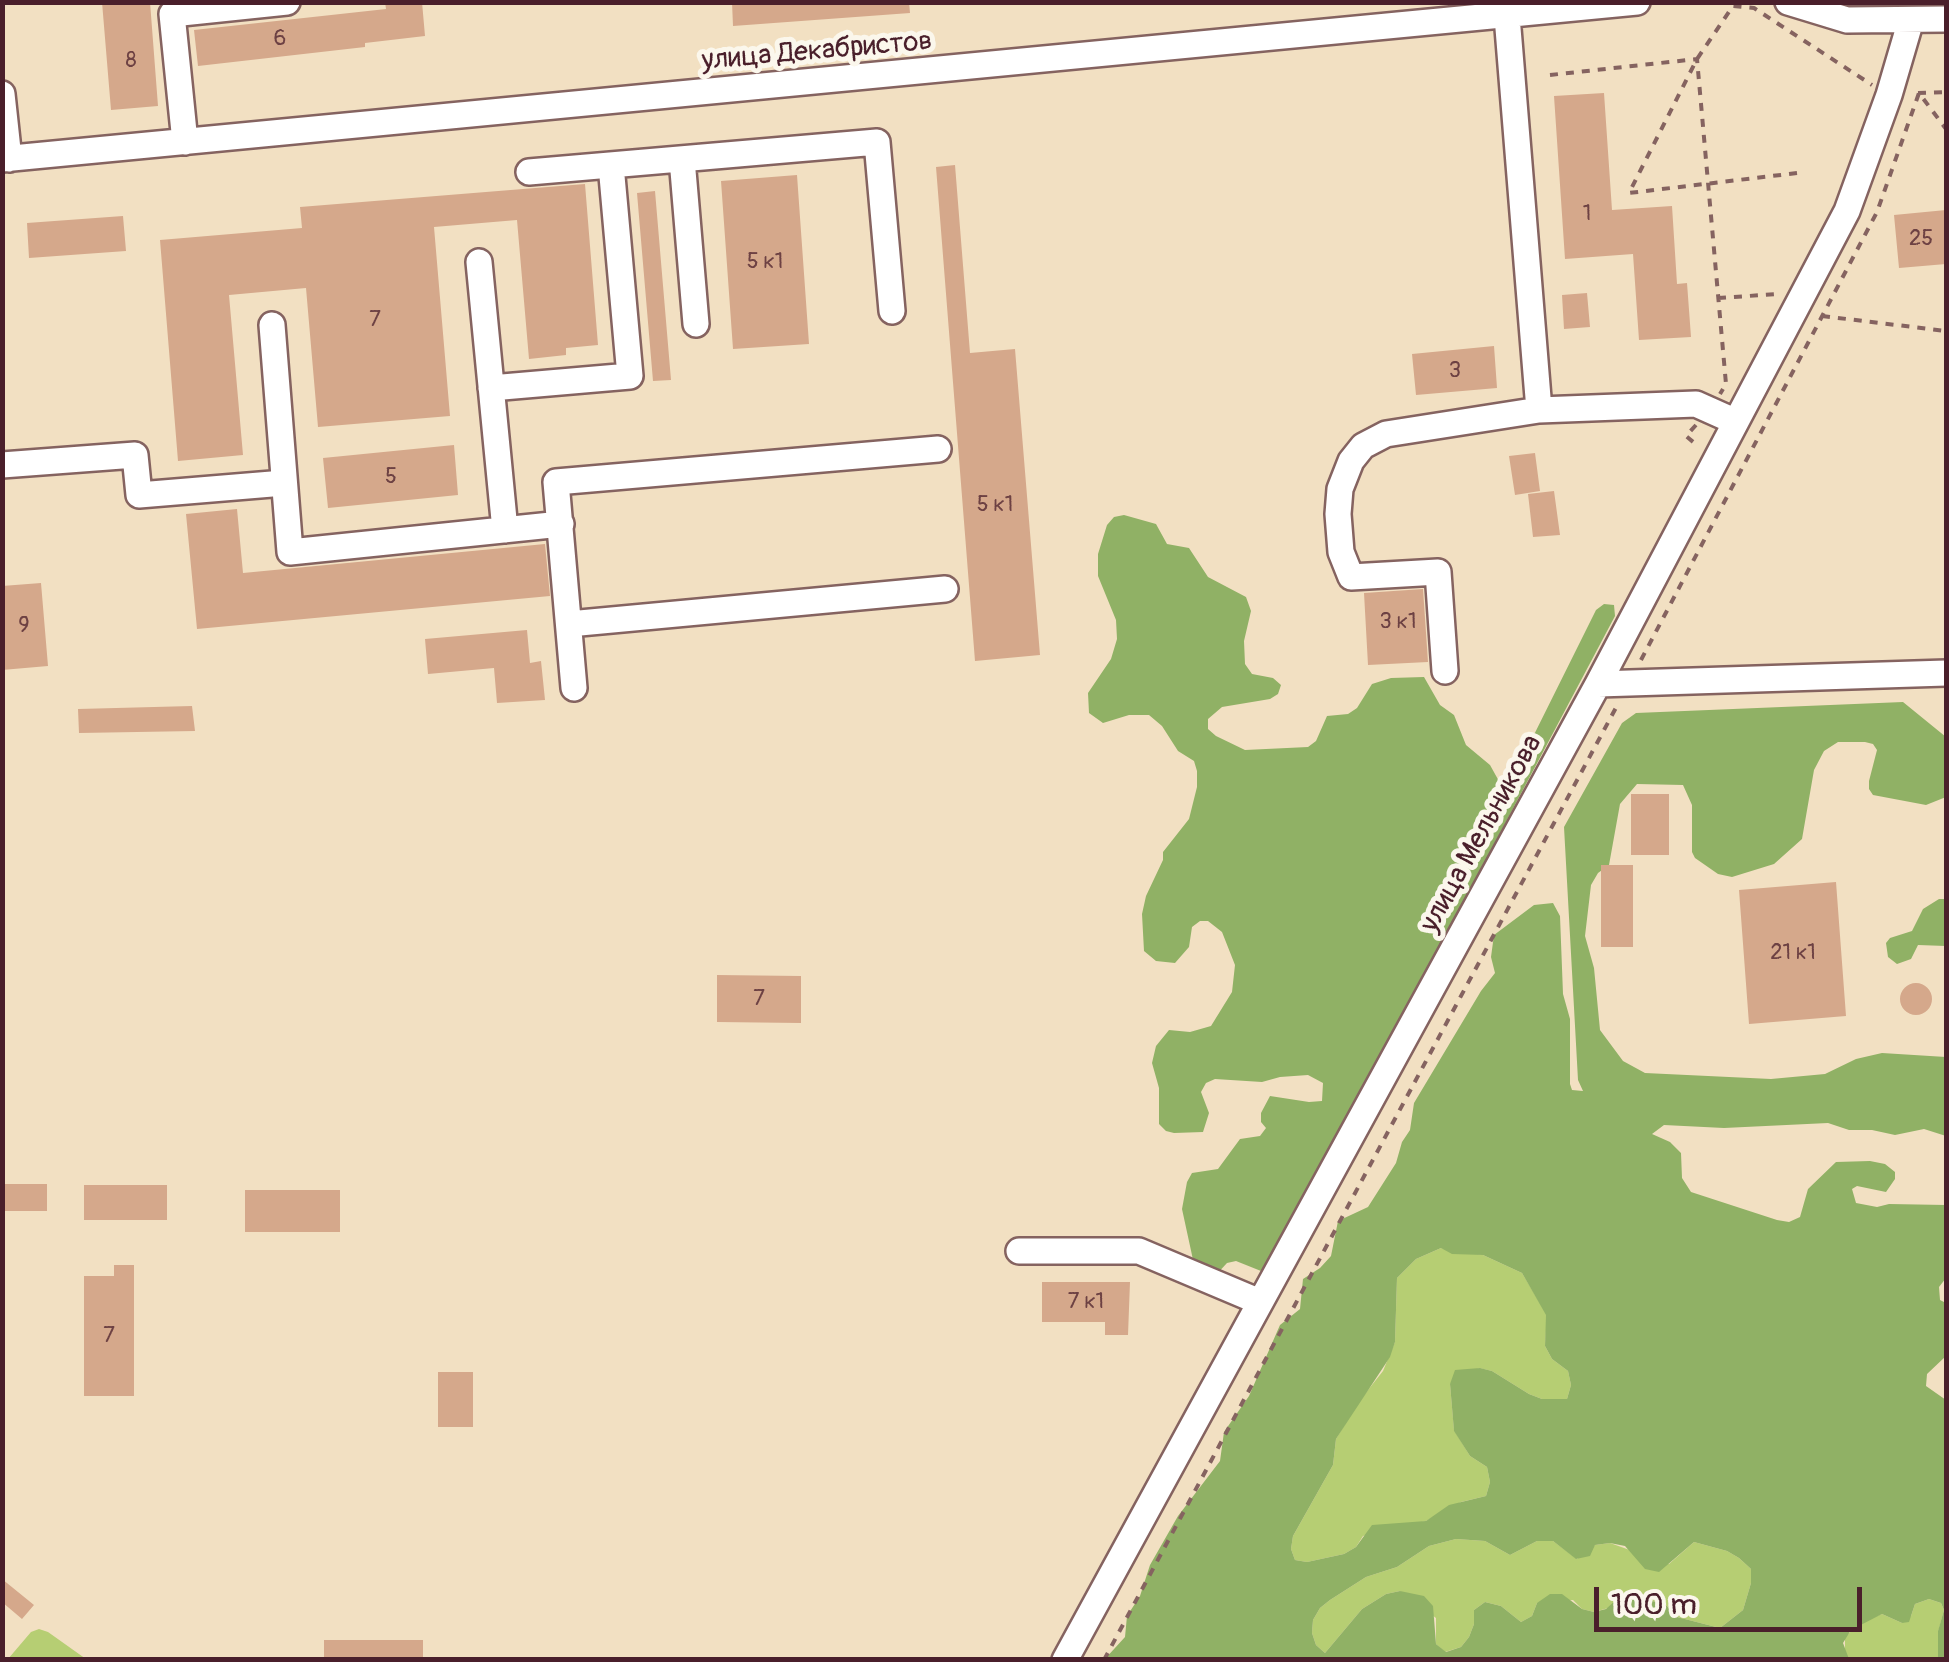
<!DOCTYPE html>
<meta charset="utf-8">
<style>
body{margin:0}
#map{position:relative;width:1949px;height:1662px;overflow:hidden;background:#f2e0c2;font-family:Pangolin,sans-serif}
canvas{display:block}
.frame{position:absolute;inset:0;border:5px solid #4a1f2b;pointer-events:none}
.scale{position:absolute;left:1594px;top:1587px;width:268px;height:45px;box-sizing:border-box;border:5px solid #4a1f2b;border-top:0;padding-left:12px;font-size:30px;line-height:35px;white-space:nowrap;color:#4a1f2b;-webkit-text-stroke:8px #fbf7ec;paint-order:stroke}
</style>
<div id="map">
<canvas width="1949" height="1662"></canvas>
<div class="frame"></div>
<div class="scale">100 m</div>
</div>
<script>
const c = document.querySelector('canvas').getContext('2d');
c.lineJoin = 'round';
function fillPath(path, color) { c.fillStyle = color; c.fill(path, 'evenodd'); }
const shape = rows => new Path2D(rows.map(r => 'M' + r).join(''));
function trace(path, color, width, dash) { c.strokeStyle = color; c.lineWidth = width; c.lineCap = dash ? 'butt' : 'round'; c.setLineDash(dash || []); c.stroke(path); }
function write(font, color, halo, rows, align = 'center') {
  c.font = font + ' Pangolin,sans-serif'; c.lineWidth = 10; c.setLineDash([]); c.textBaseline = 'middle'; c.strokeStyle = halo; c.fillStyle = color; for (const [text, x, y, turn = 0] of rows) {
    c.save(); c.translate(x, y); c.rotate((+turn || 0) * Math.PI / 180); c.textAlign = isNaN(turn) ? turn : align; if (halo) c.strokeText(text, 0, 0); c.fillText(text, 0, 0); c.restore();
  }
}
fillPath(shape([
 [1441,1248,1483,1255,1522,1273,1547,1315,1545,1346,1552,1359,1568,1371,1571,1385,1567,1399,1542,1399,1529,1394,1492,1371,1479,1368,1450,1384,1454,1430,1470,1456,1487,1467,1490,1482,1486,1496,1461,1502,1426,1521,1363,1536,1356,1547,1344,1554,1307,1562,1295,1560,1291,1549,1293,1536,1333,1465,1336,1439,1357,1404,1383,1371,1395,1342,1397,1278,1416,1259],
 [1456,1539,1485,1541,1510,1555,1537,1541,1553,1541,1577,1559,1595,1545,1610,1543,1669,1564,1694,1542,1727,1551,1739,1558,1751,1569,1751,1583,1743,1610,1720,1628,1677,1617,1667,1606,1644,1598,1594,1612,1582,1609,1573,1600,1537,1603,1532,1616,1521,1622,1501,1606,1485,1602,1474,1610,1474,1624,1469,1637,1461,1647,1445,1652,1436,1644,1436,1618,1400,1591,1386,1594,1362,1609,1325,1653,1316,1645,1312,1633,1313,1620,1320,1608,1330,1600,1366,1577,1397,1567,1429,1546],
 [1929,1599,1941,1603,1944,1610,1938,1632,1938,1659,1849,1659,1845,1656,1845,1637,1861,1622,1882,1614,1902,1623,1911,1616,1915,1604],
 [39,1629,48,1632,86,1659,8,1659,31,1632]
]), '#b6ce73');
fillPath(shape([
 [1124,515,1156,524,1167,544,1189,548,1208,577,1246,597,1251,611,1244,641,1245,664,1252,674,1273,678,1281,685,1278,694,1270,699,1222,707,1208,719,1208,729,1216,736,1245,750,1308,747,1316,741,1327,716,1348,714,1357,708,1372,684,1391,678,1424,677,1440,705,1454,715,1466,745,1490,765,1500,783,1509,785,1596,610,1604,604,1614,605,1615,616,1311,1190,1265,1269,1261,1271,1236,1261,1227,1263,1214,1277,1195,1269,1182,1209,1187,1182,1192,1173,1218,1169,1240,1139,1260,1136,1266,1128,1261,1122,1261,1113,1270,1096,1309,1102,1322,1101,1323,1083,1308,1075,1280,1077,1262,1082,1215,1079,1206,1083,1201,1092,1209,1113,1203,1132,1174,1133,1166,1131,1159,1124,1159,1088,1152,1063,1156,1046,1169,1030,1190,1032,1211,1026,1232,992,1235,965,1222,932,1208,921,1200,921,1192,927,1189,947,1175,963,1156,961,1144,951,1142,914,1146,896,1163,860,1163,852,1189,819,1197,787,1197,771,1194,761,1178,751,1162,726,1149,715,1129,715,1103,723,1089,713,1088,693,1111,659,1117,639,1116,620,1098,576,1098,554,1107,525,1114,517],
 [1903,702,1946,737,1946,797,1926,805,1873,795,1869,789,1869,781,1877,750,1873,744,1865,742,1838,742,1824,751,1814,770,1802,839,1774,864,1732,877,1718,874,1695,858,1692,852,1692,805,1683,785,1637,784,1620,804,1609,865,1598,873,1591,885,1585,936,1594,968,1600,1030,1623,1061,1645,1073,1771,1079,1825,1074,1856,1059,1882,1053,1946,1057,1946,1136,1924,1129,1895,1135,1872,1130,1849,1130,1828,1123,1724,1128,1664,1125,1652,1134,1670,1142,1681,1153,1682,1178,1691,1192,1777,1220,1789,1222,1800,1217,1808,1189,1836,1162,1870,1161,1885,1164,1895,1172,1895,1179,1886,1192,1857,1186,1852,1189,1856,1203,1877,1207,1889,1204,1946,1205,1946,1278,1939,1287,1940,1300,1946,1303,1946,1356,1927,1374,1926,1386,1946,1400,1946,1659,1938,1659,1938,1631,1944,1610,1941,1603,1929,1599,1915,1604,1909,1622,1902,1623,1882,1614,1851,1630,1843,1643,1849,1659,1104,1660,1125,1637,1127,1616,1140,1596,1150,1565,1178,1516,1220,1461,1224,1432,1249,1396,1280,1325,1300,1309,1303,1279,1320,1268,1331,1256,1338,1221,1368,1207,1396,1163,1402,1142,1410,1130,1414,1103,1481,991,1495,973,1491,957,1494,935,1534,905,1553,903,1560,916,1563,994,1570,1019,1570,1084,1572,1090,1583,1091,1578,1080,1564,827,1622,723,1636,713],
 [1441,1248,1452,1254,1483,1255,1522,1273,1546,1315,1545,1346,1552,1359,1568,1371,1571,1385,1567,1399,1542,1399,1529,1394,1492,1371,1480,1368,1455,1370,1450,1384,1454,1431,1470,1456,1487,1467,1490,1482,1486,1496,1449,1505,1426,1521,1372,1525,1356,1547,1344,1554,1307,1562,1295,1560,1291,1549,1293,1536,1333,1465,1336,1439,1390,1357,1395,1342,1397,1278,1416,1259],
 [1456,1539,1485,1541,1510,1555,1537,1541,1553,1541,1576,1559,1590,1556,1595,1545,1610,1543,1625,1546,1645,1569,1659,1572,1694,1542,1727,1551,1739,1558,1751,1569,1751,1583,1743,1610,1720,1628,1677,1617,1667,1606,1644,1598,1617,1599,1606,1609,1594,1612,1582,1609,1562,1594,1550,1594,1537,1603,1532,1616,1521,1622,1501,1606,1485,1602,1474,1610,1474,1624,1469,1637,1461,1647,1446,1652,1436,1644,1433,1606,1424,1596,1400,1591,1386,1594,1362,1609,1325,1653,1316,1645,1312,1633,1313,1620,1320,1608,1330,1600,1366,1577,1397,1567,1429,1546],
 [1939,899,1946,899,1946,946,1918,945,1911,959,1897,964,1888,957,1886,943,1890,938,1912,931,1923,909]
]), '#90b165');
fillPath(shape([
 [102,2,150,2,158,106,111,110],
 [385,2,422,2,425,36,365,43,365,47,198,66,194,30,386,9],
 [732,2,909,2,910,13,733,26],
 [1604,93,1612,210,1672,206,1677,284,1687,283,1691,337,1639,340,1633,254,1565,259,1554,96],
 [955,165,970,353,1015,349,1040,655,975,661,936,167],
 [797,175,809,344,733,349,721,181],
 [585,184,598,345,566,348,566,355,529,359,517,220,434,227,450,416,318,427,306,288,229,295,243,455,178,461,160,240,302,228,300,207],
 [655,191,671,380,653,381,637,193],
 [1946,210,1946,264,1899,268,1894,215],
 [123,216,126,251,29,258,27,223],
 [1587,293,1590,327,1564,329,1562,295],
 [1494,346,1497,388,1416,395,1412,354],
 [454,445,458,495,328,508,323,458],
 [1535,453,1540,491,1515,495,1509,456],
 [1554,491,1560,535,1533,537,1528,494],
 [237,509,243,573,545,544,550,596,197,629,186,514],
 [41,583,48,666,2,670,2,586],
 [1423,589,1428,662,1368,665,1364,593],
 [527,630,530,663,541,661,545,700,497,703,494,668,428,674,425,639],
 [192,706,195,731,79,733,78,709],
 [1631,794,1669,794,1669,855,1631,855],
 [1601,865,1633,865,1633,947,1601,947],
 [1836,882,1846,1016,1749,1024,1739,890],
 [717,975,801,976,801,1023,717,1022],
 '1900 999a16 16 0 1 1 32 0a16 16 0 1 1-32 0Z',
 [2,1184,47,1184,47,1211,2,1211],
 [84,1185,167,1185,167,1220,84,1220],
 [245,1190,340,1190,340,1232,245,1232],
 [114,1265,134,1265,134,1396,84,1396,84,1276,114,1276],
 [1042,1282,1130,1282,1128,1335,1105,1335,1105,1322,1042,1322],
 [438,1372,473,1372,473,1427,438,1427],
 [2,1579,34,1605,22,1619,2,1602],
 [324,1640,423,1640,423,1660,324,1660]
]), '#d5a88b');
const minor = shape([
 [1788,2,1847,20,1946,19],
 [1507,16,1539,410],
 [2,94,9,159],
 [185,142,172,14,287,2],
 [2,159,1637,2],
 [682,159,696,324],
 [529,172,877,142,892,311],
 [479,262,505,530],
 [272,325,290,552,561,524],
 [491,388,630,376,611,165],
 [2,465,135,455,139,495,284,483],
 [569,624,945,589],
 [1445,671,1438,572,1351,577,1341,552,1338,514,1340,489,1351,461,1363,446,1386,434,1539,410,1696,404,1734,421],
 [1598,684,1946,673],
 [574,688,556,482,938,449],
 [1019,1251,1139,1251,1260,1302],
 [1065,1660,1598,684,1847,211,1889,95,1911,20]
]);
trace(minor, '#856360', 30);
trace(shape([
 [1550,75,1697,59,1726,384,1720,394],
 [1918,93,1946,92],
 [1797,173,1629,193,1697,59,1733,6,1754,8,1872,85],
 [1718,298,1778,294],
 [1822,316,1946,331],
 [1696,425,1686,436,1698,446],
 [1641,660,1877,212,1919,93,1946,129],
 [1104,1660,1618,704]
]), '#856360', 4, [8, 8]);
trace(minor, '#fff', 25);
write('22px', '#6d4143', null, [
 ["6",280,39],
 ["8",131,61],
 ["1",1587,214],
 ["25",1921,239],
 ["5 к1",765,262],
 ["7",375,320],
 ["3",1455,371],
 ["5",391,477],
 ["5 к1",995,505],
 ["3 к1",1398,622],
 ["9",24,626],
 ["21 к1",1793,953],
 ["7",759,999],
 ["7 к1",1086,1302],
 ["7",109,1336]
]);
write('28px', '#4a1f2b', '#fbf7ec', [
 ["улица Декабристов",817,52,-5],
 ["улица Мельникова",1482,834,-61]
]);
</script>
